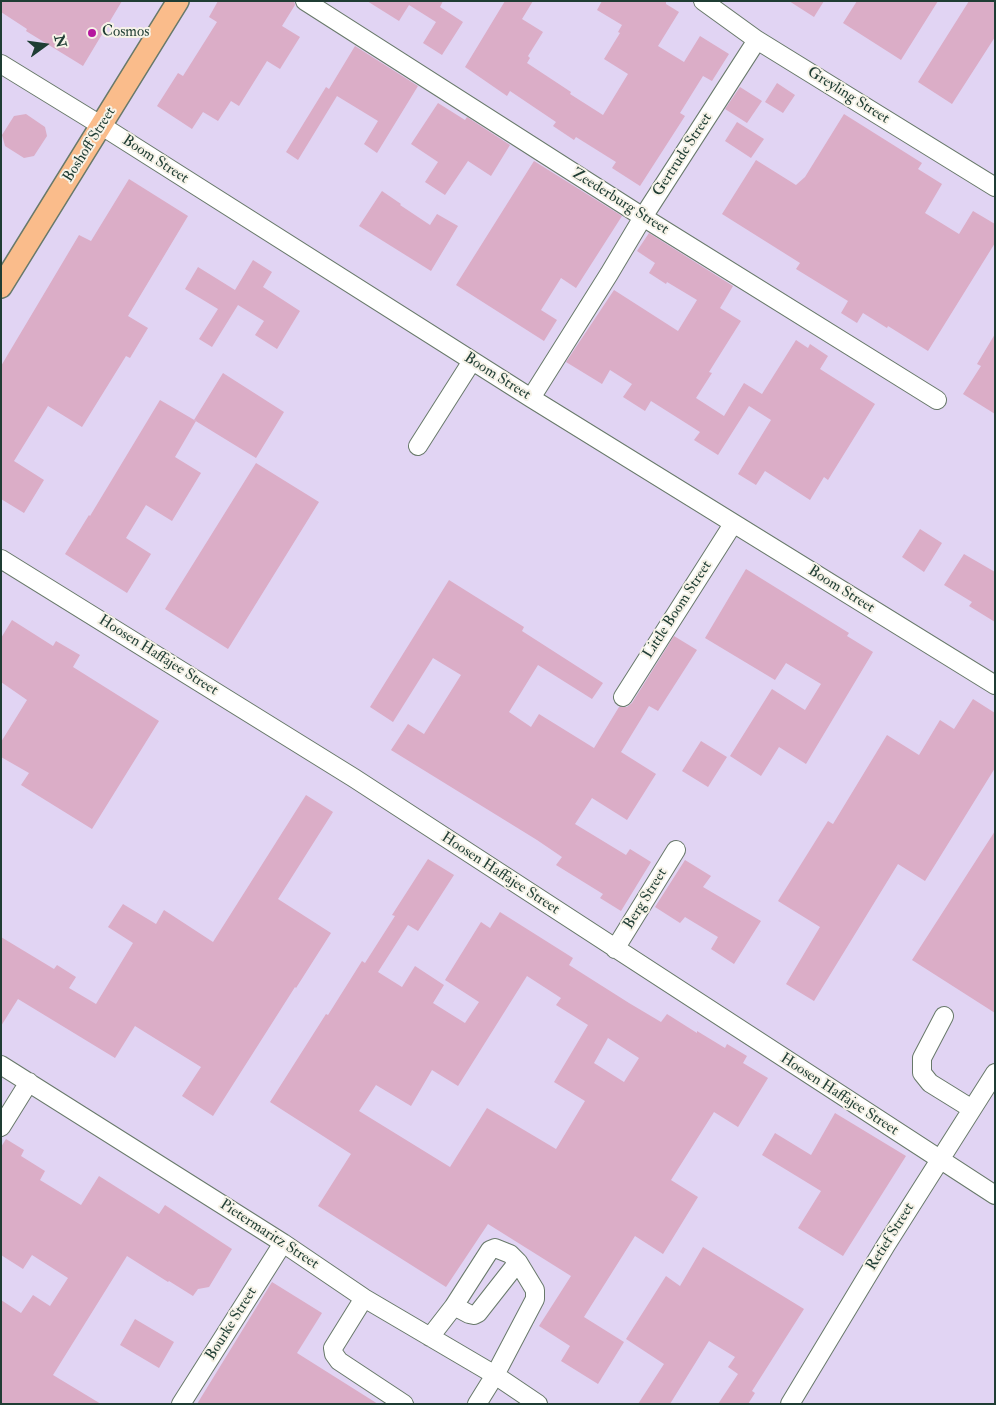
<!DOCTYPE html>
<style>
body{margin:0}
#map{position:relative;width:996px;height:1405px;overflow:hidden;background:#efe9cf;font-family:"IM FELL Double Pica",serif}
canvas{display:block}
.frame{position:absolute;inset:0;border:2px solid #1f3d34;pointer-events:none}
.north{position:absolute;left:20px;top:20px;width:50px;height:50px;-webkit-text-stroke:4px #f7f3e8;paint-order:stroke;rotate:76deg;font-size:14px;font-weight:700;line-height:20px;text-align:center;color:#1f3d34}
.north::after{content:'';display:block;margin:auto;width:18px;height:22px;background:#1f3d34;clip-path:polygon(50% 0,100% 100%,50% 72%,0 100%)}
</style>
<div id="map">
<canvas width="996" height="1405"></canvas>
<div class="frame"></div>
<div class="north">N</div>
</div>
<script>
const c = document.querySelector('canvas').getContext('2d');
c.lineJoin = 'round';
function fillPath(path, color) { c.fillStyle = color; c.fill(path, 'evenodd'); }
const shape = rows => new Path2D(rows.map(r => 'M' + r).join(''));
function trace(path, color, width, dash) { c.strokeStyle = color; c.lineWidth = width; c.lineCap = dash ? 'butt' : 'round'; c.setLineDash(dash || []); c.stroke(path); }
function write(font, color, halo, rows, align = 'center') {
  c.font = font + ' "IM FELL Double Pica",serif'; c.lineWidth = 4; c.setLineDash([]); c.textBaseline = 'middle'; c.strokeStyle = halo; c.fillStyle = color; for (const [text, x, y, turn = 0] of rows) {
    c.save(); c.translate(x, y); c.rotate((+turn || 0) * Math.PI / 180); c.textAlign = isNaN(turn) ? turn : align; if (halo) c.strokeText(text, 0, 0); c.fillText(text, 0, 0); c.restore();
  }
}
fillPath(shape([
 [1,1,995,1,995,1404,1,1404]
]), '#e1d4f3');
fillPath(shape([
 [1,1,122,1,83,66,26,31,27,29,1,12],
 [218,1,294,1,295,5,282,26,300,37,280,69,267,61,239,106,231,101,218,121,203,112,192,129,157,106,178,73,183,76,217,22,209,17],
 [367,1,443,1,440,7,463,22,442,55,423,43,436,22,409,5,399,21],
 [505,1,533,1,522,19,543,32,528,56,530,58,527,63,571,92,570,94,603,115,628,74,604,59,620,33,618,32,622,25,597,10,602,1,666,1,666,4,679,12,658,46,684,62,700,36,729,54,712,81,703,76,680,113,685,116,640,186,612,168,616,162,576,137,574,140,553,126,556,122,510,91,507,96,465,67],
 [789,1,824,1,814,17],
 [857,1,938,1,901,60,843,23],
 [969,1,995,1,995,37,952,104,918,82],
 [355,46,418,86,377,153,364,144,378,121,337,96,298,160,286,152,326,87,329,89],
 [777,83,795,95,783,113,765,102],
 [740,87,762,101,747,123,725,109],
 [438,103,465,120,467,117,510,145,491,176,468,161,445,195,425,182,438,162,411,144],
 [26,114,45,127,47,136,34,156,24,158,5,146,2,135,14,116],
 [844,114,922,163,918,169,942,184,925,213,959,234,973,211,995,224,995,243,928,351,888,326,887,328,863,313,857,323,841,313,848,301,796,269,800,263,722,214,756,160,796,185,805,177],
 [737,122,764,139,751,158,725,141],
 [534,161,622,216,576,288,561,278,541,310,557,320,544,341,456,285],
 [129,179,188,216,128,316,148,328,130,358,126,356,82,427,48,406,14,461,44,480,24,513,1,499,1,366,79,235,91,241],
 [382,191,401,204,400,205,430,225,437,214,458,226,431,271,359,226],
 [649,233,733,286,720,308,741,321,709,372,712,373,696,398,724,416,744,383,762,394,796,340,808,348,810,344,828,356,820,369,875,404,828,480,824,477,810,500,765,471,756,485,738,474,771,420,749,406,718,455,694,440,700,432,651,401,645,411,623,397,632,384,610,370,602,384,566,362,614,290,678,331,697,300,667,282,666,284,649,273,655,263,637,251],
 [253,260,272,272,263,287,300,311,277,349,255,335,264,321,238,305,212,347,199,339,218,309,185,289,198,267,235,290],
 [995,334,995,414,963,394,981,366,977,364],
 [223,373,284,412,256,458,194,420],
 [160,400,196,421,175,457,201,473,172,521,146,505,126,538,151,554,127,593,65,554,89,515,90,516],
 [256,463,319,502,228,649,165,609],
 [920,529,942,543,924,572,902,557],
 [964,554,995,572,995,622,969,606,972,602,944,585],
 [746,569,849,633,847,636,873,652,806,764,779,747,761,776,730,756,772,689,805,710,821,684,786,663,775,680,705,638],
 [449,580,524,627,522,631,603,683,592,699,538,665,509,712,531,727,539,714,594,748,619,707,627,707,632,703,674,636,697,650,658,711,649,706,621,752,656,774,627,820,592,798,575,824,626,855,630,849,651,862,621,911,600,898,603,894,556,865,562,857,537,840,391,750,408,724,424,734,461,675,433,658,393,722,370,707],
 [12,620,53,646,56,641,80,655,73,667,159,721,92,829,21,785,29,773,1,757,1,742,27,700,1,682,1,638],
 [973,699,995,713,995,768,925,881,898,864,814,1001,786,984,820,927,778,901,828,821,833,824,887,735,919,755,940,720,954,729],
 [701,741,727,757,708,787,682,771],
 [306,795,333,812,278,899,331,933,296,988,295,987,213,1116,182,1096,201,1067,135,1026,115,1058,18,999,1,1026,1,937,54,969,57,965,76,977,69,988,96,1004,133,943,108,927,123,904,156,924,164,910,213,942],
 [995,831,995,1013,912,960],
 [428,859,454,875,418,931,408,925,378,972,402,987,415,966,444,985,433,1003,465,1023,479,1002,445,980,481,922,490,928,500,912,573,958,569,965,629,1003,661,1022,667,1014,697,1033,697,1031,725,1048,727,1044,747,1056,743,1063,768,1078,738,1127,714,1112,671,1180,698,1197,663,1254,635,1236,584,1317,624,1342,598,1384,561,1361,570,1346,539,1326,571,1276,488,1224,446,1287,318,1206,351,1154,270,1102,326,1014,328,1015,362,961,365,963,395,916,392,915],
 [527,976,561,998,556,1005,588,1025,554,1082,585,1101,556,1149,487,1108,450,1167,359,1111,376,1085,411,1106,432,1070,458,1086],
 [608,1038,639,1058,624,1082,594,1063],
 [685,860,711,876,703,887,761,921,734,964,711,949,718,937,685,917,680,923,655,907],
 [835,1113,906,1156,843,1256,798,1228,821,1191,762,1155,775,1133,811,1155],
 [6,1139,24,1150,21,1156,45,1171,40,1180,81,1205,99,1176,159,1214,165,1205,232,1249,209,1287,198,1289,193,1296,169,1281,168,1282,127,1256,53,1375,101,1404,1,1404,1,1300,21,1313,33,1295,50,1306,68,1278,32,1255,23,1269,1,1255,1,1147],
 [703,1247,804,1309,752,1391,755,1393,748,1404,718,1404,738,1374,728,1367,735,1357,709,1341,670,1404,638,1404,664,1364,626,1339,666,1276,680,1286],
 [272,1282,322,1313,297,1353,378,1404,197,1404],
 [135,1319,174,1342,159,1368,120,1345]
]), '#dbadc7');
const minor = shape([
 [305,1,643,217,937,400],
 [703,1,757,40,995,187],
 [1,64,102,126,531,398,995,685],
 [531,398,609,274,643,217,757,40],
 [418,446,472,361],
 [1,559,354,778,995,1195],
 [623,697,733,524],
 [615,949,676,850],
 [944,1016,922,1058,922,1073,930,1083,972,1109],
 [1,1065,283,1243,364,1298,495,1375,538,1404],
 [1,1127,29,1082],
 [364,1298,333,1348,334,1354,339,1361,404,1404],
 [454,1306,490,1250,495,1248,510,1254,518,1262],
 [430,1337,454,1306,469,1314,474,1315,478,1313,518,1262,535,1290,535,1299,495,1375,477,1404],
 [181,1404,283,1243],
 [790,1404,886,1245,995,1073]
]);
const major = shape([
 [1,287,178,1]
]);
trace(minor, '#68796a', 20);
trace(major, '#68796a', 24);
trace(minor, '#fff', 18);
trace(major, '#fabc8b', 21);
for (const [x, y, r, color] of [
 [92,33,5,"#b5179e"]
]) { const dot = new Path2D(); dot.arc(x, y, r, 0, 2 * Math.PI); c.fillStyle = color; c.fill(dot); trace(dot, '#f7f3e8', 2); }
write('15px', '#1f3d34', '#f7f3e8', [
 ["Cosmos",102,33]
], 'left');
write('15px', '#1f3d34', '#f7f3e8', [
 ["Greyling Street",848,96,32],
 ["Boshoff Street",90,145,-58],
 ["Gertrude Street",683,155,-57],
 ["Boom Street",155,160,33],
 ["Zeederburg Street",620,202,32],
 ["Boom Street",497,377,32],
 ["Boom Street",841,590,32],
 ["Little Boom Street",678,610,-57],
 ["Hoosen Haffajee Street",158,656,32],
 ["Hoosen Haffajee Street",500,874,33],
 ["Berg Street",646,899,-58],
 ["Hoosen Haffajee Street",839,1095,33],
 ["Pietermaritz Street",269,1235,33],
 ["Retief Street",891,1237,-58],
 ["Bourke Street",232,1324,-58]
]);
</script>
